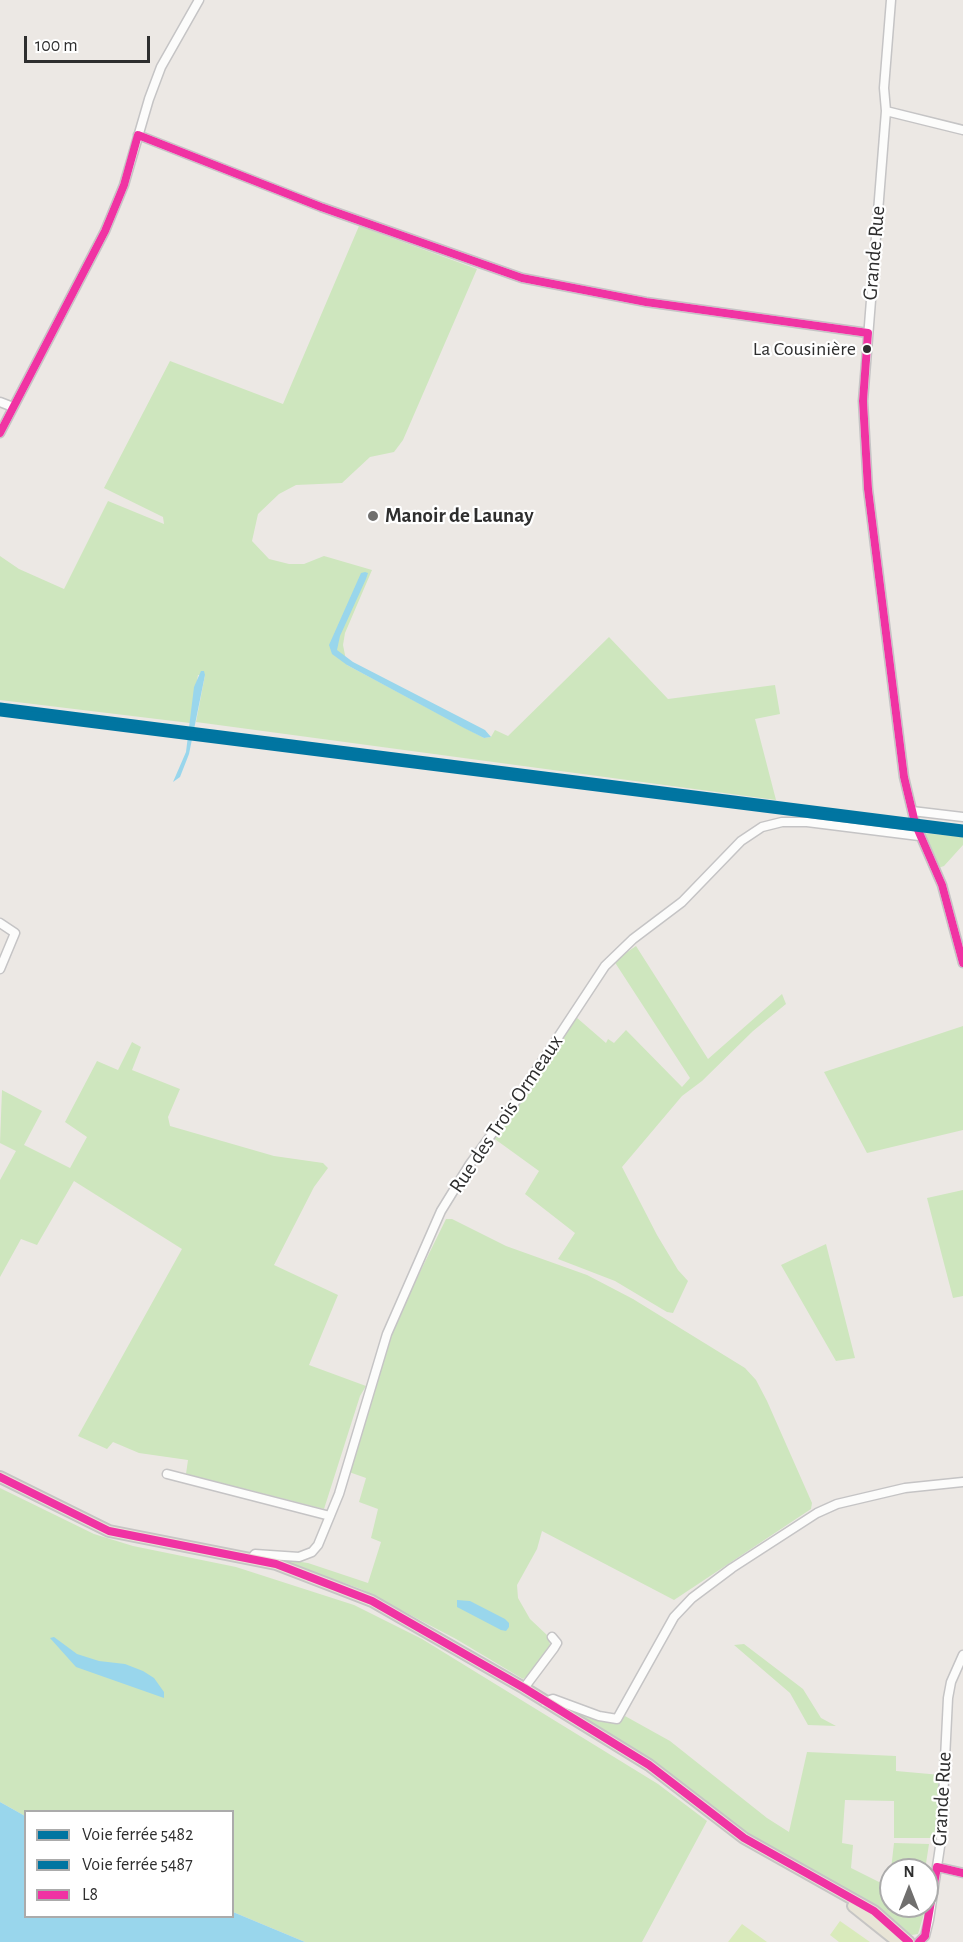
<!DOCTYPE html>
<meta charset="utf-8">
<style>
body{margin:0}
#map{position:relative;width:963px;height:1942px;overflow:hidden;background:#ece8e4;font-family:"Alegreya Sans",sans-serif}
canvas{display:block}
.legend{position:absolute;left:24px;top:1810px;width:210px;height:108px;box-sizing:border-box;background:#fff;border:2px solid #ababab;margin:0;padding:8px 10px;list-style:none;font-size:18px;color:#2e2e2e}
.legend li{display:flex;align-items:center;gap:12px;height:30px}
.legend b{width:30px;border:2px solid #ababab}
.north{position:absolute;left:879px;top:1858px;width:60px;height:60px;box-sizing:border-box;background:#fff;border:2px solid #ababab;border-radius:50%;rotate:0deg;font-size:16px;font-weight:700;line-height:24px;text-align:center;color:#2e2e2e}
.north::after{content:'';display:block;margin:auto;width:21px;height:27px;background:#706f6e;clip-path:polygon(50% 0,100% 100%,50% 72%,0 100%)}
.scale{position:absolute;left:24px;top:36px;width:126px;height:27px;box-sizing:border-box;border:3px solid #2e2e2e;border-top:0;padding-left:8px;font-size:18px;line-height:21px;white-space:nowrap;color:#2e2e2e;-webkit-text-stroke:4px #fff;paint-order:stroke}
</style>
<div id="map">
<canvas width="963" height="1942"></canvas>
<ul class="legend">
<li><b style="height:8px;background:#0075a1"></b>Voie ferrée 5482</li>
<li><b style="height:8px;background:#0075a1"></b>Voie ferrée 5487</li>
<li><b style="height:8px;background:#f033a3"></b>L8</li>
</ul>
<div class="north">N</div>
<div class="scale">100 m</div>
</div>
<script>
const c = document.querySelector('canvas').getContext('2d');
c.lineJoin = 'round';
function fillPath(path, color) { c.fillStyle = color; c.fill(path, 'evenodd'); }
const shape = rows => new Path2D(rows.map(r => 'M' + r).join(''));
function trace(path, color, width, dash) { c.strokeStyle = color; c.lineWidth = width; c.lineCap = dash ? 'butt' : 'round'; c.setLineDash(dash || []); c.stroke(path); }
function write(font, color, halo, rows, align = 'center') {
  c.font = font + ' "Alegreya Sans",sans-serif'; c.lineWidth = 4.5; c.setLineDash([]); c.textBaseline = 'middle'; c.strokeStyle = halo; c.fillStyle = color; for (const [text, x, y, turn = 0] of rows) {
    c.save(); c.translate(x, y); c.rotate((+turn || 0) * Math.PI / 180); c.textAlign = isNaN(turn) ? turn : align; if (halo) c.strokeText(text, 0, 0); c.fillText(text, 0, 0); c.restore();
  }
}
fillPath(shape([
 [359,226,477,269,403,440,394,452,370,457,342,483,296,485,279,494,258,514,252,541,269,559,289,564,304,564,324,556,372,570,345,633,343,645,347,665,484,738,491,737,495,730,508,736,609,637,668,699,775,685,780,714,755,719,776,800,196,722,205,675,198,675,190,723,0,700,0,556,19,569,64,589,108,501,164,524,163,517,104,488,170,361,283,404],
 [923,833,963,837,963,845,944,866,938,868],
 [636,946,708,1059,782,994,786,1004,753,1031,702,1081,682,1096,622,1167,657,1235,678,1270,688,1281,673,1313,667,1312,615,1281,558,1259,575,1233,525,1194,539,1171,492,1137,576,1017,606,1043,608,1039,614,1043,626,1030,682,1087,690,1078,614,961],
 [963,1026,963,1130,867,1153,824,1072],
 [132,1042,141,1047,132,1070,180,1089,168,1117,170,1126,274,1156,323,1163,328,1168,314,1187,274,1265,338,1295,309,1365,366,1386,360,1396,324,1509,186,1474,188,1460,139,1453,113,1442,107,1449,78,1436,182,1249,74,1181,37,1245,21,1239,0,1277,0,1180,16,1151,0,1143,2,1090,42,1111,24,1145,70,1168,87,1137,65,1122,97,1061,118,1070],
 [963,1190,963,1296,953,1298,927,1198],
 [446,1219,452,1219,506,1246,587,1275,633,1299,745,1368,756,1380,767,1401,812,1503,811,1509,674,1600,542,1531,537,1549,517,1585,518,1598,530,1619,548,1636,551,1649,534,1671,523,1679,456,1639,361,1589,274,1558,308,1563,368,1583,381,1542,371,1538,378,1509,359,1502,366,1478,349,1472,395,1323],
 [826,1244,855,1358,836,1361,781,1265],
 [0,1488,94,1534,133,1546,236,1567,354,1605,422,1639,658,1784,707,1821,642,1942,305,1942,233,1912,232,1812,26,1812,25,1816,0,1802],
 [744,1644,803,1689,821,1718,836,1726,808,1725,790,1693,734,1645],
 [562,1706,609,1722,619,1723,625,1716,670,1741,767,1818,789,1832,807,1752,896,1756,896,1771,941,1775,938,1838,894,1838,894,1801,845,1800,842,1843,853,1845,851,1868,889,1887,894,1843,929,1844,925,1870,891,1870,891,1906,926,1907,918,1934,912,1935,907,1933,863,1898,759,1842,722,1816,671,1774]
]), '#cee6be');
fillPath(shape([
 [840,1921,870,1942,839,1942,830,1935],
 [742,1924,767,1942,728,1942]
]), '#d9eabb');
fillPath(shape([
 [365,572,368,573,366,579,340,636,337,650,353,662,485,730,491,737,484,738,464,728,347,665,332,654,329,645,361,573],
 [201,671,204,671,205,675,189,754,180,777,173,782,186,752,194,687],
 [457,1600,470,1601,505,1619,509,1623,509,1627,506,1631,501,1630,457,1607],
 [54,1637,77,1654,99,1661,125,1664,143,1671,154,1678,164,1692,164,1698,76,1667,50,1638],
 [0,1802,25,1816,26,1916,232,1916,233,1912,305,1942,0,1942]
]), '#99d6ec');
const minor = shape([
 [891,0,884,88,886,111,863,401,868,489,904,777,915,823,942,885,963,963],
 [886,111,963,130],
 [138,135,321,207,522,278,646,302,868,333],
 [0,402,13,407],
 [0,433,105,231,124,185,149,99,161,67,199,0],
 [912,811,963,817],
 [0,923,15,933,0,969],
 [167,1474,330,1516],
 [251,1559,255,1554,299,1557,312,1552,318,1545,339,1494,387,1334,441,1211,470,1164,518,1098,605,966,633,939,682,902,741,841,762,827,782,822,807,822,919,836],
 [524,1688,554,1648,557,1643,552,1637],
 [545,1702,553,1699,599,1716,617,1719,674,1617,692,1598,732,1568,817,1513,837,1504,905,1488,963,1482],
 [937,1867,963,1873],
 [919,1942,925,1936,929,1920,941,1840,948,1698,951,1682,963,1655]
]);
const major = shape([
 [0,1477,109,1531,276,1564,372,1601,524,1688,649,1765,744,1838,874,1911,909,1942],
 [853,1906,898,1942]
]);
trace(minor, '#c5c4c5', 11);
trace(major, '#c6c5c4', 14);
trace(minor, '#fcfcfb', 8);
trace(major, '#e8e4d6', 10);
trace(shape([
 [0,433,105,231,124,185,138,135,321,207,522,278,646,302,868,333,863,401,868,489,904,777,915,823,942,885,963,963],
 [0,1477,109,1531,276,1564,372,1601,524,1688,649,1765,744,1838,874,1911,909,1942],
 [919,1942,925,1936,937,1867,963,1873]
]), '#f033a3', 8);
trace(shape([
 [0,707,963,829]
]), '#0075a1', 9);
trace(shape([
 [0,712,963,833]
]), '#0075a1', 9);
for (const [x, y, r, color] of [
 [867,349,5,"#2e2e2e"],
 [373,516,6,"#706f6e"]
]) { const dot = new Path2D(); dot.arc(x, y, r, 0, 2 * Math.PI); c.fillStyle = color; c.fill(dot); trace(dot, '#fff', 2); }
write('20px', '#2e2e2e', '#fff', [
 ["La Cousinière",856,349]
], 'right');
write('21px', '#2e2e2e', '#fff', [
 ["Grande Rue",874,253,-85],
 ["Rue des Trois Ormeaux",506,1114,-56],
 ["Grande Rue",942,1799,-87]
]);
write('bold 21px', '#2e2e2e', '#fff', [
 ["Manoir de Launay",385,516]
], 'left');
</script>
